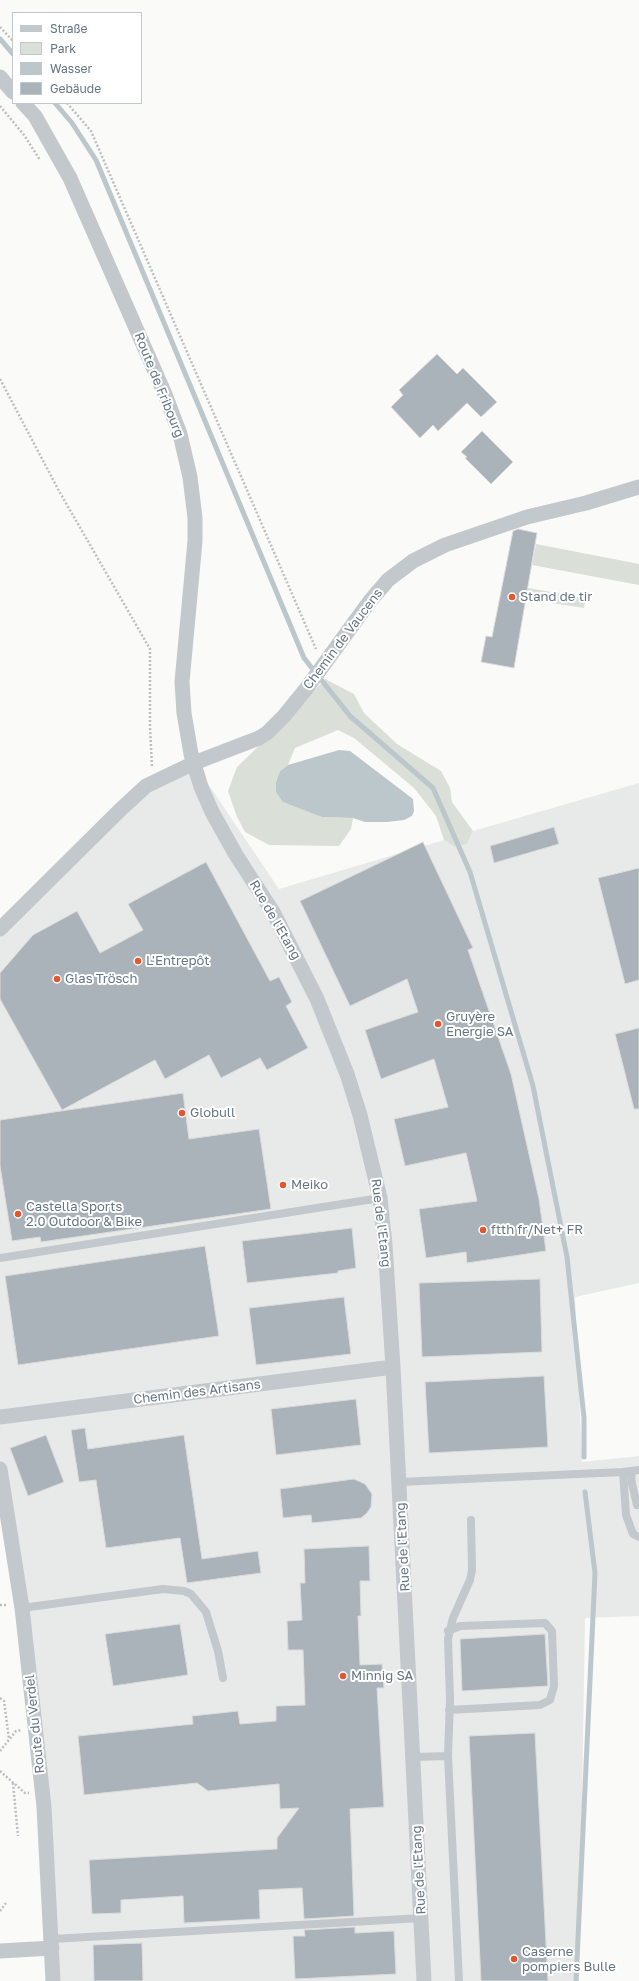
<!DOCTYPE html>
<meta charset="utf-8">
<style>
body{margin:0}
#map{position:relative;width:639px;height:1981px;overflow:hidden;background:#fafaf8;font-family:"Golos Text",sans-serif}
canvas{display:block}
.legend{position:absolute;left:12px;top:12px;width:130px;height:92px;box-sizing:border-box;background:#fff;border:1px solid #c1c8cd;margin:0;padding:5px 7px;list-style:none;font-size:12px;color:#657683}
.legend li{display:flex;align-items:center;gap:8px;height:20px}
.legend b{width:20px;border:1px solid #c1c8cd}
</style>
<div id="map">
<canvas width="639" height="1981"></canvas>
<ul class="legend">
<li><b style="height:5px;background:#c3c8cc"></b>Straße</li>
<li><b style="height:11px;background:#dadfd7"></b>Park</li>
<li><b style="height:11px;background:#bbc7cb"></b>Wasser</li>
<li><b style="height:11px;background:#aab3b9"></b>Gebäude</li>
</ul>
</div>
<script>
const c = document.querySelector('canvas').getContext('2d');
c.lineJoin = 'round';
function fillPath(path, color) { c.fillStyle = color; c.fill(path, 'evenodd'); }
const shape = rows => new Path2D(rows.map(r => 'M' + r).join(''));
function trace(path, color, width, dash) { c.strokeStyle = color; c.lineWidth = width; c.lineCap = dash ? 'butt' : 'round'; c.setLineDash(dash || []); c.stroke(path); }
function write(font, color, halo, rows, align = 'center') {
  c.font = font + ' "Golos Text",sans-serif'; c.lineWidth = 4; c.setLineDash([]); c.textBaseline = 'middle'; c.strokeStyle = halo; c.fillStyle = color; for (const [text, x, y, turn = 0] of rows) {
    c.save(); c.translate(x, y); c.rotate((+turn || 0) * Math.PI / 180); c.textAlign = isNaN(turn) ? turn : align; if (halo) c.strokeText(text, 0, 0); c.fillText(text, 0, 0); c.restore();
  }
}
fillPath(shape([
 [194,763,279,889,444,840,455,847,467,844,473,831,639,783,639,1283,575,1297,582,1462,639,1456,639,1616,585,1618,579,1981,53,1981,52,1939,0,1469,0,929,120,810]
]), '#e8e9e9');
fillPath(shape([
 [536,544,639,564,639,585,532,565],
 [528,588,586,598,584,608,526,599],
 [325,679,354,694,364,713,397,744,441,771,450,788,452,802,473,831,467,844,455,847,444,840,436,816,414,788,354,738,338,730,295,748,288,765,280,771,276,782,276,792,322,817,353,818,351,829,339,846,269,845,245,832,237,817,228,791,237,767,300,706]
]), '#dadfd7');
fillPath(shape([
 [339,750,350,751,413,799,414,811,412,816,404,820,387,822,365,822,353,818,322,817,283,802,276,792,276,782,280,771,288,765]
]), '#bbc7cb');
trace(shape([
 [0,39,13,54],
 [55,103,72,123,96,160,304,658,350,716,433,788,470,872,533,1086,567,1257,584,1418,584,1457],
 [576,1981,595,1573,585,1492]
]), '#bbc7cb', 5);
const building = shape([
 [437,354,457,374,463,368,497,402,481,417,467,403,438,431,433,425,420,438,391,407,403,395,399,390,437,354],
 [482,431,513,462,491,484,465,458,467,457,461,452,482,431],
 [518,529,537,533,514,668,481,662,486,636,492,637,513,531,518,529],
 [554,827,559,844,494,863,490,846,554,827],
 [423,842,473,948,468,950,511,1074,539,1199,546,1251,467,1263,466,1252,426,1258,419,1209,477,1201,466,1153,405,1166,394,1119,448,1107,434,1059,381,1079,365,1030,418,1012,407,979,350,1006,300,901,423,842],
 [206,862,270,981,279,977,292,1002,286,1006,308,1048,267,1070,260,1058,221,1078,209,1055,165,1079,155,1060,62,1110,0,999,0,973,33,935,77,911,100,953,143,930,128,904,206,862],
 [639,868,639,980,625,984,598,878,639,868],
 [639,1028,639,1109,634,1109,615,1034,639,1028],
 [183,1093,189,1139,259,1129,271,1209,41,1242,40,1237,12,1241,0,1166,0,1120,183,1093],
 [352,1228,356,1268,338,1271,338,1273,247,1283,242,1241,352,1228],
 [205,1246,219,1336,18,1365,5,1276,205,1246],
 [540,1279,542,1352,422,1357,419,1283,540,1279],
 [344,1297,351,1354,256,1365,249,1308,344,1297],
 [544,1376,548,1447,429,1453,425,1382,544,1376],
 [356,1399,361,1445,276,1455,271,1409,356,1399],
 [85,1428,88,1449,184,1435,202,1559,258,1551,261,1573,187,1583,180,1538,106,1548,96,1480,79,1482,71,1430,85,1428],
 [46,1435,64,1482,28,1496,10,1448,46,1435],
 [354,1479,365,1484,372,1494,371,1507,367,1513,361,1518,312,1523,311,1515,283,1518,280,1489,354,1479],
 [369,1546,370,1581,360,1581,361,1616,358,1616,360,1665,382,1664,384,1688,377,1688,384,1807,350,1809,354,1916,304,1919,302,1888,259,1890,260,1919,184,1923,183,1896,121,1900,121,1913,92,1914,89,1860,277,1849,277,1838,299,1808,280,1809,279,1784,208,1791,197,1783,84,1795,78,1736,193,1724,192,1716,238,1711,240,1724,276,1721,276,1706,305,1705,303,1650,288,1650,287,1621,302,1620,300,1583,305,1583,304,1549,369,1546],
 [180,1624,188,1675,113,1686,105,1634,180,1624],
 [545,1634,548,1686,462,1691,460,1639,545,1634],
 [535,1733,548,1981,481,1981,469,1736,535,1733],
 [355,1927,355,1933,394,1931,396,1974,295,1979,293,1936,305,1936,304,1930,355,1927],
 [142,1943,143,1981,94,1981,93,1945,142,1943]
]);
fillPath(building, '#aab3b9');
trace(building, '#dcdcda', 1);
trace(shape([
 [0,27,13,41],
 [67,103,91,131,316,649],
 [0,106,24,135,40,160],
 [0,379,59,491,150,649,150,727,152,767],
 [0,1605,7,1605],
 [0,1698,4,1701,9,1739],
 [0,1751,16,1731,22,1730],
 [0,1771,25,1793,29,1793],
 [13,1783,18,1836],
 [0,1911,6,1903]
]), '#bbbfc2', 2.5, [2, 2]);
trace(shape([
 [0,1258,380,1198],
 [631,1471,632,1484,637,1505,639,1505],
 [623,1472,626,1515,633,1534,639,1537],
 [399,1482,623,1472,639,1470],
 [22,1608,163,1589,184,1591,191,1594,206,1612,218,1651,223,1678],
 [448,1631,460,1626,545,1623,552,1631,554,1686,550,1700,540,1705,449,1710],
 [414,1757,448,1756],
 [52,1939,422,1918],
 [459,1981,448,1756,450,1699,448,1639,453,1618,470,1580,472,1570,471,1520]
]), '#c3c8cc', 8);
trace(shape([
 [0,77,13,92],
 [23,103,35,116,70,178,164,392,180,434,190,477,195,518,195,541,182,682,184,713,191,754,201,787,212,812,236,855,273,912,317,999,347,1074,360,1115,380,1198,385,1245,393,1367,424,1981],
 [0,929,120,810,146,786,194,763,259,738,267,733,284,716,306,689,370,601,388,580,413,561,445,545,527,517,586,503,639,487],
 [0,1417,393,1367],
 [0,1469,22,1608,44,1807,53,1981],
 [0,1951,52,1948]
]), '#c3c8cc', 15);
for (const [x, y, r, color] of [
 [512,597,4,"#e4572e"],
 [138,961,4,"#e4572e"],
 [57,979,4,"#e4572e"],
 [438,1024,4,"#e4572e"],
 [182,1113,4,"#e4572e"],
 [283,1185,4,"#e4572e"],
 [18,1214,4,"#e4572e"],
 [483,1230,4,"#e4572e"],
 [343,1676,4,"#e4572e"],
 [514,1959,4,"#e4572e"]
]) { const dot = new Path2D(); dot.arc(x, y, r, 0, 2 * Math.PI); c.fillStyle = color; c.fill(dot); trace(dot, '#fff', 1.5); }
write('13px', '#657683', '#fff', [
 ["Route de Fribourg",159,385,68],
 ["Chemin de Vaucens",343,639,-53],
 ["Rue de l'Etang",275,920,60],
 ["Rue de l'Etang",381,1223,83],
 ["Chemin des Artisans",197,1392,-7],
 ["Rue de l'Etang",403,1547,-93],
 ["Route du Verdel",35,1724,-96],
 ["Rue de l'Etang",419,1870,-93]
]);
write('13px', '#657683', '#fff', [
 ["Stand de tir",520,597],
 ["L'Entrepôt",146,961],
 ["Glas Trösch",65,979],
 ["Gruyère",446,1017],
 ["Energie SA",446,1032],
 ["Globull",190,1113],
 ["Meiko",291,1185],
 ["Castella Sports",26,1207],
 ["2.0 Outdoor & Bike",26,1222],
 ["ftth fr/Net+ FR",491,1230],
 ["Minnig SA",351,1676],
 ["Caserne",522,1952],
 ["pompiers Bulle",522,1967]
], 'left');
</script>
